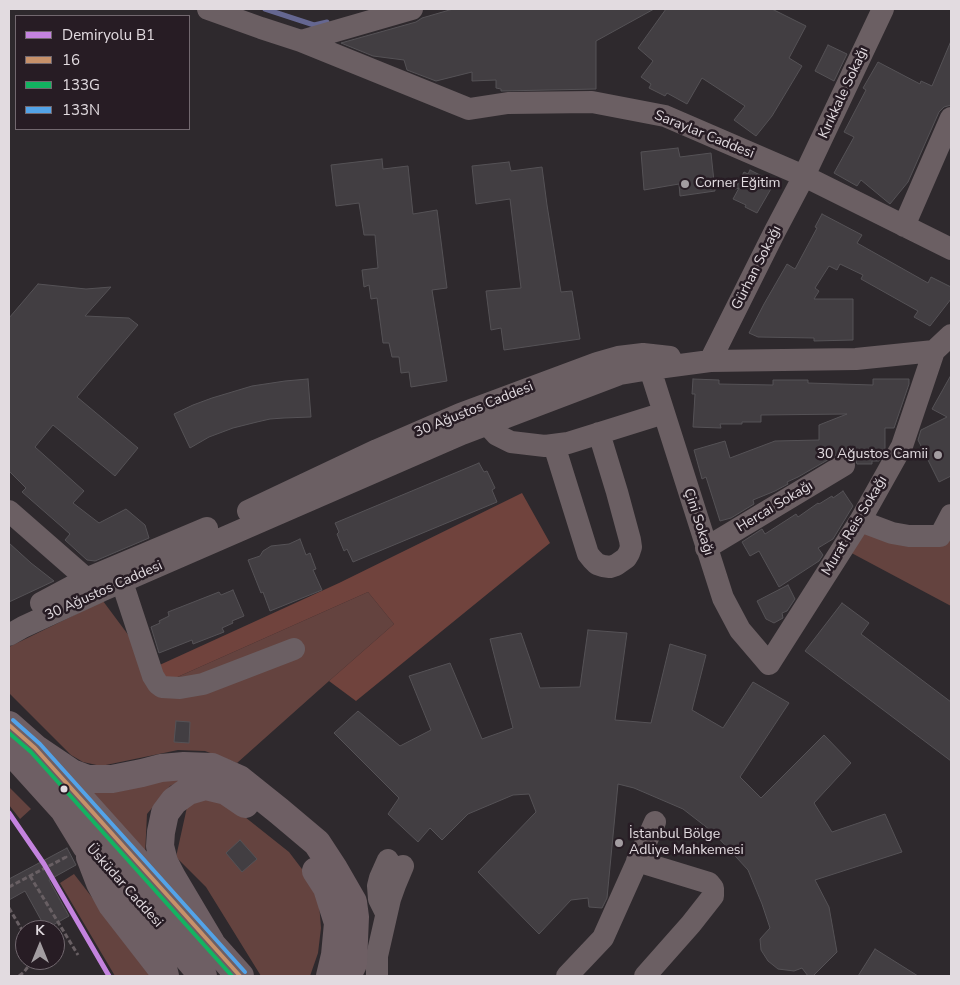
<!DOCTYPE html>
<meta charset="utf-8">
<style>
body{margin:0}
#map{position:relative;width:960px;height:985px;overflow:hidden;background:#2e292d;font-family:"Nunito Sans",sans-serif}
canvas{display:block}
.frame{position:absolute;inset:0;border:10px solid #e2dbe0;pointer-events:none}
.legend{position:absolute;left:15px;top:15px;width:175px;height:115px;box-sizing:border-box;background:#271c24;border:1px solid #72686f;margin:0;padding:6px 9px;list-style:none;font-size:15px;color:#e2dbe0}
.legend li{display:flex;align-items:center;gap:10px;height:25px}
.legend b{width:25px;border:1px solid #72686f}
.north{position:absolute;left:15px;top:920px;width:50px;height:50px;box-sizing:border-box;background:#271c24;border:1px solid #72686f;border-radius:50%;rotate:0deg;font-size:14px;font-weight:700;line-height:20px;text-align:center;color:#e2dbe0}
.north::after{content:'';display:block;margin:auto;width:18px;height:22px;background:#a39da1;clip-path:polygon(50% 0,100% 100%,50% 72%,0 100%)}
</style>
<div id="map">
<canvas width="960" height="985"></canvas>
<div class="frame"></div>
<ul class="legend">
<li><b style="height:6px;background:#c483df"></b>Demiryolu B1</li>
<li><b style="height:6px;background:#c7916a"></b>16</li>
<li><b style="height:6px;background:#13b361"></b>133G</li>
<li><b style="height:6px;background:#53a3e8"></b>133N</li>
</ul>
<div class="north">K</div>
</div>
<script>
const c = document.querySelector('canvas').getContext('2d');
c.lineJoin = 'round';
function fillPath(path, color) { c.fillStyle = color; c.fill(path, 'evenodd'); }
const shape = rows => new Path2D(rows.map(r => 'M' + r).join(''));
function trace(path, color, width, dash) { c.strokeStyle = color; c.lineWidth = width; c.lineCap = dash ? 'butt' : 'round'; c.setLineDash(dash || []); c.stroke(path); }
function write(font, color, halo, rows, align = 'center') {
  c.font = font + ' "Nunito Sans",sans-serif'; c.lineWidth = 5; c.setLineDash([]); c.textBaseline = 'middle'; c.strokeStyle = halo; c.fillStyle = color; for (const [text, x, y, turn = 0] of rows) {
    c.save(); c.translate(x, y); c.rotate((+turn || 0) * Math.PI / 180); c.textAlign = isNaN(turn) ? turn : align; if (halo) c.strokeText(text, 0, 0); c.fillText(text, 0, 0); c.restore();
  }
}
fillPath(shape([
 [858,527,951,535,951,606,844,549],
 [368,592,394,624,329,681,237,763,205,751,178,750,101,766,83,762,71,755,9,693,9,647,103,601,164,683],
 [202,772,170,786,147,814,145,855,82,784],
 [9,787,31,809,20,819,9,805],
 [211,790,289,852,308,877,319,903,321,928,318,953,310,976,261,976,206,887,176,857,189,798],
 [74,874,145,966,150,976,115,976,60,883]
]), '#64433f');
fillPath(shape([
 [522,493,550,543,356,701,329,681,394,624,368,592,164,683,153,668,339,583]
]), '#70433d');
trace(shape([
 [265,9,314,25,327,22]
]), '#656791', 5);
const building = shape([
 [453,9,654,9,596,41,596,89,501,91,501,89,496,88,496,80,472,81,472,72,436,81,407,70,404,60,373,56,341,43,416,22,422,18,453,9],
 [666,9,772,9,806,26,789,58,802,66,772,116,756,136,734,120,745,106,702,78,687,104,667,93,665,96,649,88,651,84,641,77,653,61,638,48,666,9],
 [951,41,951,105,944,107,939,112,908,182,890,204,861,180,857,186,834,173,854,137,844,132,866,90,863,88,878,62,920,84,921,81,932,86,951,41],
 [828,45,847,54,834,81,815,71,828,45],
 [678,148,680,157,711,153,715,191,680,196,679,184,644,190,641,152,678,148],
 [382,159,383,169,408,166,413,214,437,210,447,288,432,290,447,381,411,387,409,372,401,373,399,357,392,357,389,343,383,343,377,298,371,299,369,285,364,287,362,270,378,268,375,235,364,235,359,203,336,206,331,165,382,159],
 [509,162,511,171,542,167,547,205,561,292,572,291,580,339,504,350,501,328,491,330,486,291,521,288,510,199,476,204,472,166,509,162],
 [750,170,770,180,768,184,769,184,768,185,772,187,757,213,745,207,746,205,733,199,739,188,735,189,744,172,748,174,750,170],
 [822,214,862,235,857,243,928,283,931,277,951,287,951,299,930,326,914,317,918,311,861,279,863,275,840,264,837,270,829,266,815,288,819,291,814,299,853,299,853,340,814,341,814,338,758,337,749,333,764,304,787,264,795,269,817,228,815,227,822,214],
 [38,284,86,289,111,287,85,316,129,318,138,325,77,397,138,448,115,476,53,425,35,447,84,491,73,503,99,523,126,509,145,525,149,538,95,561,87,560,65,540,70,534,22,492,26,488,9,471,9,318,38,284],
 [951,375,951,476,939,482,918,440,921,430,947,417,932,409,951,375],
 [308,379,311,417,284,418,270,419,257,422,233,428,209,437,190,448,174,414,193,405,212,398,252,386,285,381,308,379],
 [693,379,719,380,719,384,773,385,773,380,808,380,808,383,873,385,873,379,909,379,909,384,894,428,885,428,885,450,879,461,872,461,872,464,857,464,855,458,850,453,843,452,838,454,798,477,787,482,788,484,775,491,753,500,754,504,731,518,720,521,706,477,702,479,694,450,725,441,730,458,775,441,819,440,819,425,847,414,761,415,761,422,742,422,742,424,720,424,721,428,693,427,695,394,692,394,693,379],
 [479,463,484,472,487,471,495,488,492,490,497,502,353,562,347,549,344,551,337,534,339,532,335,523,479,463],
 [843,491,853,506,833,539,818,548,823,555,819,561,779,587,759,551,750,556,742,542,762,529,765,534,796,514,798,517,818,503,819,504,832,496,833,498,843,491],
 [300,539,306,555,310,553,316,569,313,570,322,590,270,611,263,592,261,593,248,560,260,556,263,551,271,546,289,544,300,539],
 [9,543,31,563,54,581,9,602,9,543],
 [788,585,795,599,787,611,782,613,783,618,774,623,766,619,757,601,788,585],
 [233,590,244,616,232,621,233,623,222,628,224,632,193,644,192,640,159,653,151,627,160,623,159,621,169,616,168,612,219,592,221,595,233,590],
 [842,603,869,623,861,634,951,702,951,761,805,651,842,603],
 [588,630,627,633,615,720,651,723,670,644,706,655,692,710,723,728,753,682,789,703,740,777,761,798,824,735,851,763,814,803,832,832,885,814,902,852,815,880,829,907,837,952,813,976,808,976,802,968,794,971,778,969,768,961,761,950,760,939,770,928,762,904,748,870,714,833,683,809,634,788,618,784,607,898,602,908,589,907,588,898,571,900,539,934,478,872,536,812,529,794,513,795,468,814,442,840,430,828,418,842,388,814,399,798,334,733,358,711,400,746,431,730,409,676,450,663,482,739,513,728,490,639,521,633,540,688,580,687,588,630],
 [176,721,190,722,189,743,174,742,176,721],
 [240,840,257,859,242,872,226,853,240,840],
 [67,848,76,865,49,880,69,916,46,929,25,891,9,900,9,879,67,848],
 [875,949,918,976,858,976,875,949]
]);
fillPath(building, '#423e42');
trace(building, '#555256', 1);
trace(shape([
 [30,876,78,955],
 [9,887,66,857,65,856],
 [9,908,25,935],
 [19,976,24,972,33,960]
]), '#685f63', 3, [5, 2.5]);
trace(shape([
 [208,9,261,28,301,41,469,109,508,103,592,102,665,116,804,176,951,249],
 [301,41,412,9],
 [904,226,951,118],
 [710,361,775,231,804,176,883,9],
 [650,369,723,598,740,630,769,664,860,521,902,446,934,351],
 [487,424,497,435,511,442,545,446,568,443,664,413],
 [554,445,588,554,592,559,597,564,603,566,610,567,616,565,626,558,629,553,631,547,630,540,617,492,599,433],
 [9,511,97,588],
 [248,511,377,450,460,414,597,363,618,357,643,354,670,357],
 [860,521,892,533,909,536,940,536,951,515],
 [706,548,844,465],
 [122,582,153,676,158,684,162,687,180,688,203,684,294,649],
 [41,603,86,579,207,528],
 [9,635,23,627,101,591,462,434,620,374,650,369,710,361,856,359,934,351,951,335],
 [637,861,709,883,713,888,713,896,691,924,645,976],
 [385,911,379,899,378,886,380,878,388,860],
 [377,976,377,956,390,899,395,885,403,866],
 [567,976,603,938,655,822]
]), '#6b5f63', 22);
trace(shape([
 [9,725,35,748,240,976],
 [35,748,72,773,88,779,112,779,142,773,161,768,184,766,212,767,239,779,279,811,317,843,334,869,353,902,355,917,353,964,347,976],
 [9,749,64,810,86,846,125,884,203,976],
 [90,857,100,883,112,905,164,972,165,976],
 [316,871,327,888,338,923,335,955,330,976],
 [211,943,173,879,164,862,160,846,161,832,165,813,174,801,188,791,205,786,226,791,245,804]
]), '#6e5f64', 28);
trace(shape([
 [9,725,35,748,240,976]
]), '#c7916a', 4);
trace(shape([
 [9,733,31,752,232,976]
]), '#13b361', 4);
trace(shape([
 [13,720,40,744,245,972]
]), '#53a3e8', 4);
trace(shape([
 [9,813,44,864,109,976]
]), '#c483df', 5);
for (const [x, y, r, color] of [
 [685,184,5,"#a39da1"],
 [938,455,5,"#a39da1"],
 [64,789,4.5,"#e2dbe0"],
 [619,843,5,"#a39da1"]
]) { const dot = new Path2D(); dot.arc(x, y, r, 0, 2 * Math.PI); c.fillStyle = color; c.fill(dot); trace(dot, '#271c24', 2); }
write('14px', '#e2dbe0', '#271c24', [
 ["Kırıkkale Sokağı",844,93,-65],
 ["Saraylar Caddesi",704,135,22],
 ["Gürhan Sokağı",757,268,-63],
 ["30 Ağustos Caddesi",474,410,-22],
 ["Hercai Sokağı",775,507,-31],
 ["Çini Sokağı",698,522,72],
 ["Murat Reis Sokağı",855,526,-59],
 ["30 Ağustos Caddesi",104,591,-24],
 ["Üsküdar Caddesi",124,886,48]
]);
write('14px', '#e2dbe0', '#271c24', [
 ["Corner Eğitim",695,184],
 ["30 Ağustos Camii",928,455,"right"],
 ["İstanbul Bölge",629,835],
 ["Adliye Mahkemesi",629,851]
], 'left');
</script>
